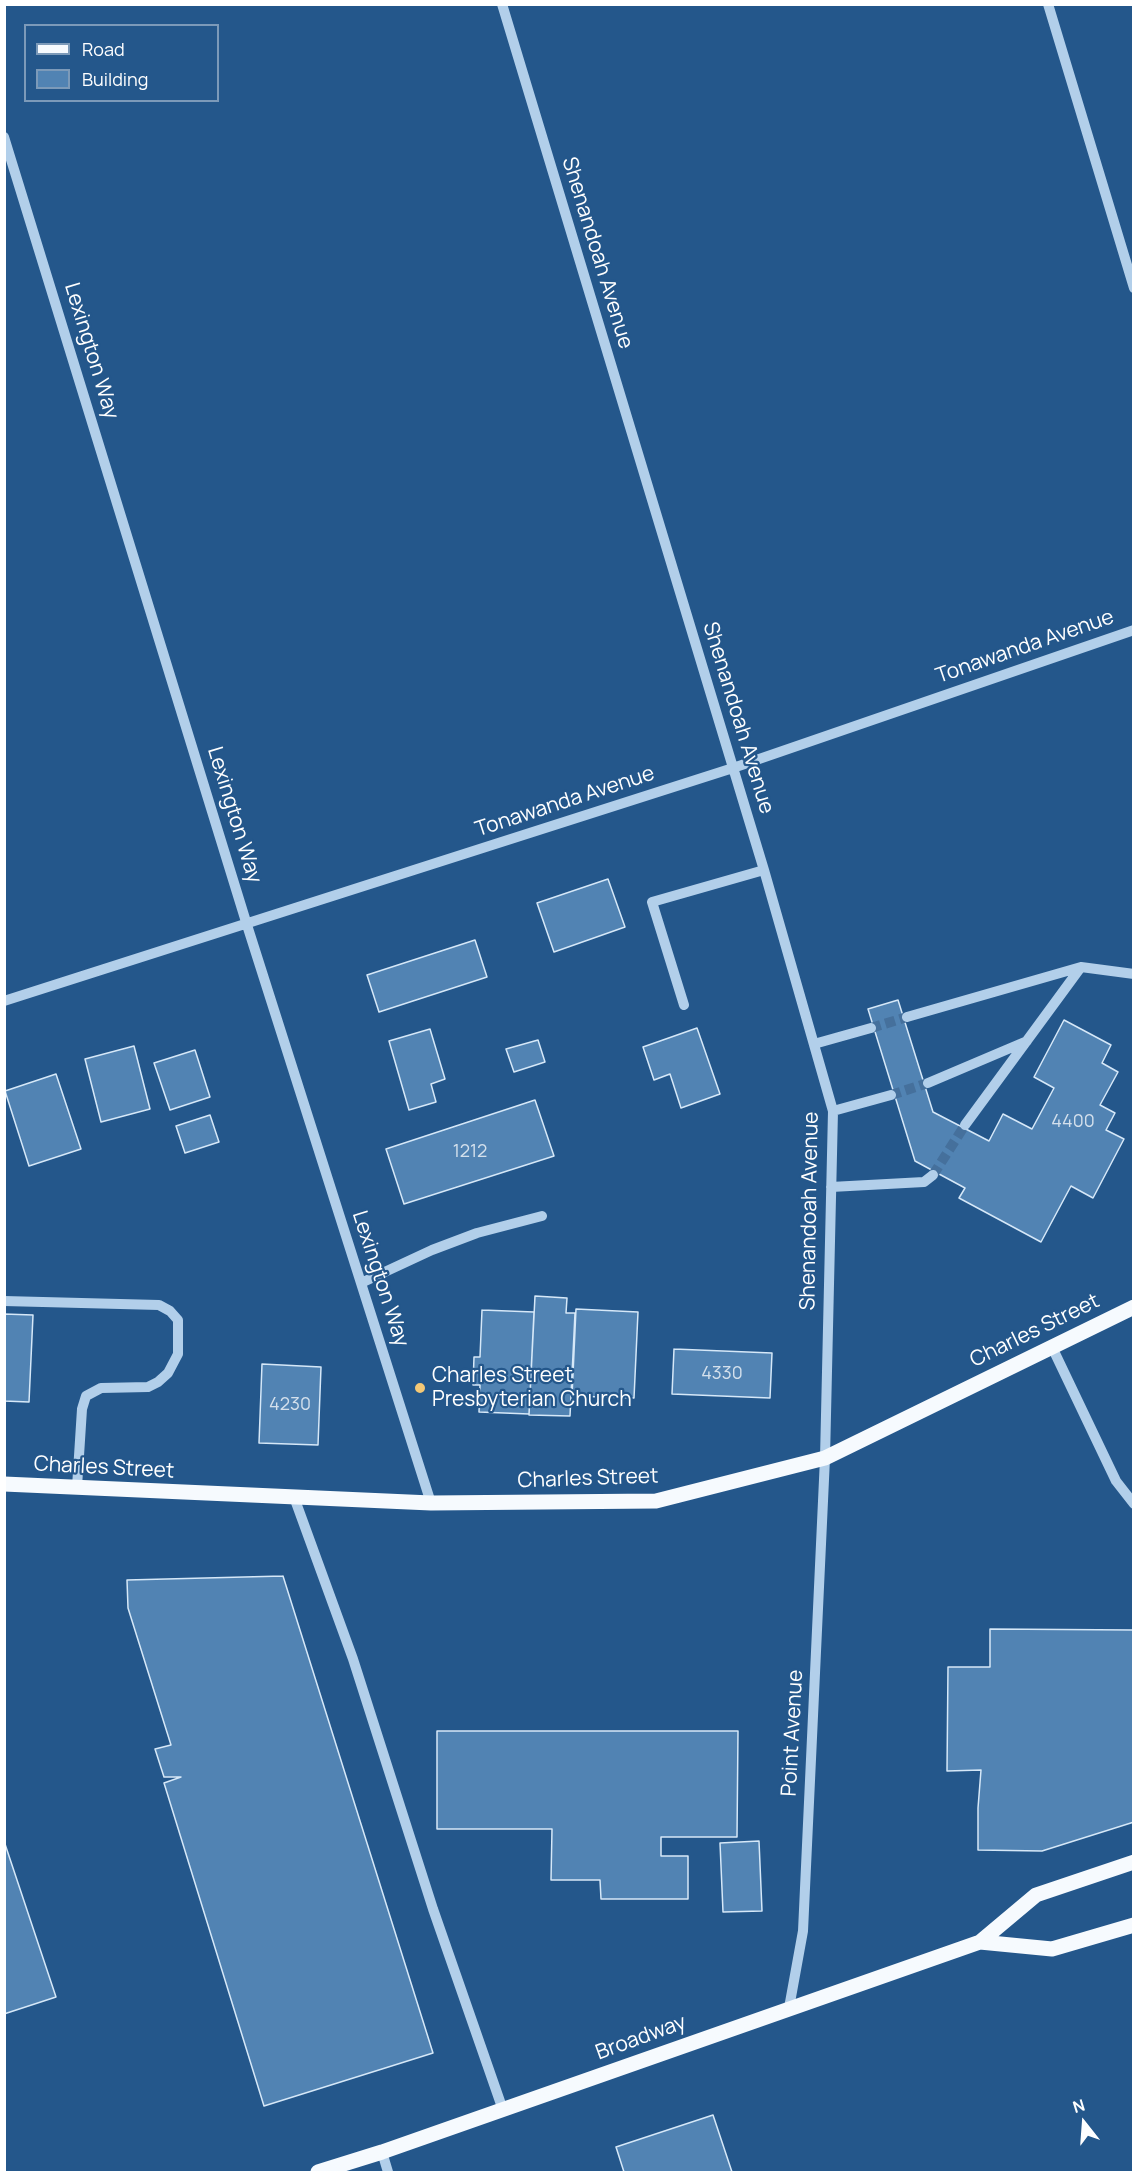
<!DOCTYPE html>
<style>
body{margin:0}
#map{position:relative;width:1138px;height:2177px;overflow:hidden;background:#24578b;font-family:Manrope,sans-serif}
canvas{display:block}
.frame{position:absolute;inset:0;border:6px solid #fff;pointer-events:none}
.legend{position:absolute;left:24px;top:24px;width:195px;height:78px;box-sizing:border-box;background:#24578b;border:2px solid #7c9ab9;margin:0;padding:8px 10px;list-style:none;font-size:18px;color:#fff}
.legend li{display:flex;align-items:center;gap:12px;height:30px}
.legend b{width:30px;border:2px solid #7c9ab9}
.north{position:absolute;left:1054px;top:2093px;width:60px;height:60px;-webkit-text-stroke:4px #24578b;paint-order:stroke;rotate:343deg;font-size:16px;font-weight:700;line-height:24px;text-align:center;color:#fff}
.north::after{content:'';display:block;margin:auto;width:21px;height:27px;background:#fff;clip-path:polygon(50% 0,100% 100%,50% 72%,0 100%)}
</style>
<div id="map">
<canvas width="1138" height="2177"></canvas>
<div class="frame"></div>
<ul class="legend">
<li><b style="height:8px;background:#f6fafe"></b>Road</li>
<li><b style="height:16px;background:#5183b3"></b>Building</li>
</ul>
<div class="north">N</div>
</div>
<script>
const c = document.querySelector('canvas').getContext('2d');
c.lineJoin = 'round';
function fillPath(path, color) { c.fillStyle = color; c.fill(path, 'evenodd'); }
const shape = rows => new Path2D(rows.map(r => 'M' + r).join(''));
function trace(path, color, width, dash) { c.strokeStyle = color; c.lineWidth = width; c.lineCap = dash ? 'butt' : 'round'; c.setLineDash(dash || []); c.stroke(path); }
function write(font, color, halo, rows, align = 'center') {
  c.font = font + ' Manrope,sans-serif'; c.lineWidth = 4.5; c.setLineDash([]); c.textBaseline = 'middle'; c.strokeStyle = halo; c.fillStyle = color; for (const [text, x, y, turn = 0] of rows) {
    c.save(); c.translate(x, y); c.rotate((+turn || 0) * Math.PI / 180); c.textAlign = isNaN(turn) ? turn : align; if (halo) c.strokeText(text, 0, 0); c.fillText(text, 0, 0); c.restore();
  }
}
const building = shape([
 [608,879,625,927,554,952,537,903,608,879],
 [475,940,487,977,379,1012,367,975,475,940],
 [898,1000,933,1112,989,1141,1003,1114,1032,1129,1054,1088,1034,1077,1064,1020,1111,1045,1102,1063,1118,1072,1100,1105,1115,1113,1106,1130,1124,1139,1093,1198,1071,1186,1041,1242,959,1198,965,1188,915,1161,868,1009,898,1000],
 [697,1028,720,1094,681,1108,670,1074,654,1080,643,1047,697,1028],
 [430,1029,445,1079,431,1084,436,1102,409,1110,389,1041,430,1029],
 [538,1040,545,1062,514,1072,506,1049,538,1040],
 [134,1046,150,1109,101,1122,85,1059,134,1046],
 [195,1050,210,1097,170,1110,154,1063,195,1050],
 [56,1074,81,1149,29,1166,5,1091,56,1074],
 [535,1100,554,1156,404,1204,386,1149,535,1100],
 [210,1115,219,1142,185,1153,176,1126,210,1115],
 [535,1296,567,1298,566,1313,575,1313,570,1416,529,1415,535,1296],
 [576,1309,638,1312,634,1398,572,1396,576,1309],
 [482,1310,534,1312,529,1414,479,1412,480,1385,473,1385,474,1357,480,1357,482,1310],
 [4,1314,33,1315,29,1402,4,1401,4,1314],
 [674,1349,772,1353,770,1398,672,1394,674,1349],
 [262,1364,321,1367,318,1445,259,1443,262,1364],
 [283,1576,433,2053,264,2106,164,1783,181,1777,164,1777,155,1749,171,1745,128,1608,127,1580,283,1576],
 [990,1629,1134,1630,1134,1822,1042,1851,978,1850,978,1808,981,1770,947,1771,948,1667,990,1667,990,1629],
 [437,1731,738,1731,737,1837,661,1837,661,1856,688,1856,688,1899,601,1899,600,1880,551,1880,552,1829,437,1829,437,1731],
 [4,1841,56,1997,4,2014,4,1841],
 [759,1841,762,1911,723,1912,720,1843,759,1841],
 [713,2115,732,2172,624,2172,616,2147,713,2115]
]);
fillPath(building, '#5183b3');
trace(building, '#d6e8f8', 1.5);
trace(shape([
 [871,1028,907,1017],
 [891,1095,928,1083],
 [933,1175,965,1125]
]), '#45709c', 10, [10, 5]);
trace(shape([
 [502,4,764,870,833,1111,825,1458,803,1931,789,2008],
 [1048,4,1134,288],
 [4,137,247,925,431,1503],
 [4,1001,733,768,1134,630],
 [684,1005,652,902,764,870],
 [907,1017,1081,967,1134,974],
 [814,1044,871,1028],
 [928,1083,1027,1041],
 [833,1111,891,1095],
 [965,1125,1081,967],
 [831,1187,924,1182,933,1175],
 [361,1283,432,1250,477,1233,542,1216],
 [4,1301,159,1305,170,1311,178,1320,178,1354,168,1373,158,1382,148,1387,101,1388,86,1396,82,1409,77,1487],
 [1052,1347,1116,1481,1134,1504],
 [294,1497,353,1659,433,1909,503,2110],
 [382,2152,388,2172]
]), '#b2cfea', 10);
trace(shape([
 [4,1484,431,1503,656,1501,825,1458,1134,1307],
 [980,1942,1052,1949,1134,1925],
 [318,2172,382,2152,980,1942,1036,1895,1134,1862]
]), '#f6fafe', 15);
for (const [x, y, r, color] of [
 [420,1388,6,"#f4c876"]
]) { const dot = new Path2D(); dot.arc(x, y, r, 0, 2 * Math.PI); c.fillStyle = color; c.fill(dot); trace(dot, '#24578b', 2); }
write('18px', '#d4e0ec', null, [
 ["4400",1073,1122],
 ["1212",470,1152],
 ["4330",722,1374],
 ["4230",290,1405]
]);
write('21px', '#fff', '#24578b', [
 ["Shenandoah Avenue",597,253,73],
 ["Lexington Way",91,351,73],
 ["Tonawanda Avenue",1025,647,-19],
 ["Shenandoah Avenue",738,718,73],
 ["Tonawanda Avenue",565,802,-18],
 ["Lexington Way",234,815,73],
 ["Shenandoah Avenue",810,1211,-89],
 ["Lexington Way",380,1279,72],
 ["Charles Street",1035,1331,-26],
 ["Charles Street",104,1468,3],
 ["Charles Street",588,1479,-2],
 ["Point Avenue",793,1733,-87],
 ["Broadway",641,2038,-20]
]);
write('21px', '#fff', '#24578b', [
 ["Charles Street",432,1376],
 ["Presbyterian Church",432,1400]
], 'left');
</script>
